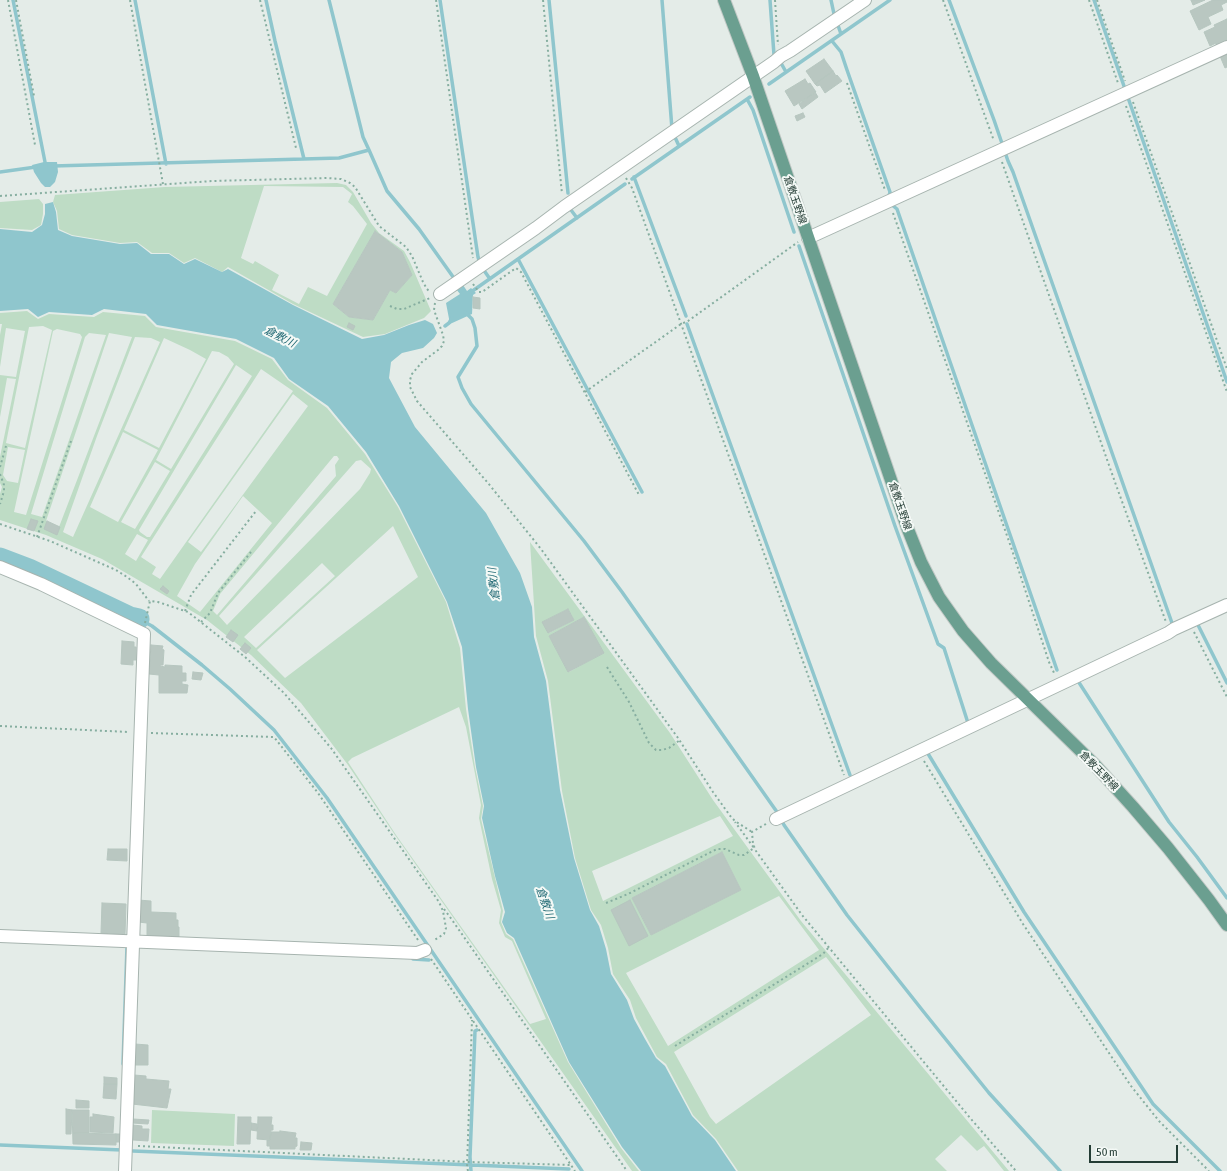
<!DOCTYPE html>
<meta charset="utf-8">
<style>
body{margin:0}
#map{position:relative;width:1227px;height:1171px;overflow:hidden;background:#e4ece8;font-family:"Asap Condensed",sans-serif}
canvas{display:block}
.scale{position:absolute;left:1089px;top:1145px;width:89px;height:18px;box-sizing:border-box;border:2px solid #243d35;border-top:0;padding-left:5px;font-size:12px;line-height:14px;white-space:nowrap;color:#243d35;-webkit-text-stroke:3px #f4f9f6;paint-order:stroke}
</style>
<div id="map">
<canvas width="1227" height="1171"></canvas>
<div class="scale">50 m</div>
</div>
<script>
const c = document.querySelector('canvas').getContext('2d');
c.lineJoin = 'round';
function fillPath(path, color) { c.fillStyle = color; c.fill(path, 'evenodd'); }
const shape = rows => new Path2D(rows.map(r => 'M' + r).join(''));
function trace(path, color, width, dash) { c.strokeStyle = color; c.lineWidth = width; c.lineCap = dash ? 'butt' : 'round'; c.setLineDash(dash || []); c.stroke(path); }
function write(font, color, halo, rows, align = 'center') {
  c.font = font + ' "Asap Condensed","Noto Sans JP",sans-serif'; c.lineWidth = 4; c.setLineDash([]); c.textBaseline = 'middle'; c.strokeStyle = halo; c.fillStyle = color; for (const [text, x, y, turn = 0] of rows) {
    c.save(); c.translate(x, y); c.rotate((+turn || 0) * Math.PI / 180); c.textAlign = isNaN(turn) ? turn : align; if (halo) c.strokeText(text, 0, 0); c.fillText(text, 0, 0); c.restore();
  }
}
fillPath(shape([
 [337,183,346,185,353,192,371,223,379,233,404,251,410,262,431,311,424,318,385,334,363,337,293,304,228,267,222,272,195,258,184,263,169,253,152,253,137,242,120,243,72,235,59,229,57,211,53,202,55,195,165,187],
 [264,186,343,187,352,194,348,202,353,206,367,224,327,296,308,287,299,304,272,290,279,275,255,261,253,264,241,258],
 [375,231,402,252,412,275,396,293,390,290,373,320,349,317,333,304],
 [39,199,43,204,43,214,41,225,32,230,0,228,0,202],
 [27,311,38,319,49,314,94,317,103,312,145,316,156,327,235,341,272,359,288,380,327,408,365,454,398,507,446,602,460,648,466,709,475,767,483,806,481,819,503,911,501,922,506,934,513,939,568,1062,621,1148,639,1171,632,1171,395,835,348,765,301,703,251,655,207,620,102,559,46,535,0,520,0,494,2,487,0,483,0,457,16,379,7,378,0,417,0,375,16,377,25,331,6,328,0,367,0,335,2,324,0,324,0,313],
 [43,326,52,330,25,448,6,443,29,327],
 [57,329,80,334,82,337,26,515,14,512,53,331],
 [89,333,106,335,42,517,31,514,85,337],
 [109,333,132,337,59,527,46,521],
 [135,337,151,338,160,342,73,537,63,532,97,436],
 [164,338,190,350,206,359,159,448,124,430],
 [212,351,219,352,228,357,234,364,171,469,156,460],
 [236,365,252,376,150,537,147,537,140,532,139,530],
 [261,369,293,391,160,579,152,574,156,567,141,557],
 [293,394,308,406,201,552,188,542],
 [123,432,158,450,118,522,90,507],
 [8,447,25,450,18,483,7,481,3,475],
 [334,456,337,456,339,459,335,465,336,476,217,615,213,611,220,594],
 [361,460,371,469,370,473,360,489,227,625,219,616,356,461],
 [155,462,170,471,135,529,121,522],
 [243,496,272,523,200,612,177,596,195,564],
 [393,526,418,577,285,678,257,650],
 [137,534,148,540,136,561,125,554],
 [322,563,335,576,256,648,244,637],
 [459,707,466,727,481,805,479,818,492,879,501,910,499,923,505,937,512,941,546,1019,530,1024,396,835,348,762,352,758],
 [530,542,670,733,713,800,801,921,1009,1171,1004,1171,984,1146,977,1151,961,1135,935,1159,947,1171,738,1171,716,1139,693,1115,666,1064,657,1057,636,1018,630,1000,613,974,608,948,601,925,591,910,575,858,562,791,548,681,536,636],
 [568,609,574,620,549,633,543,622],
 [584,617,603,653,569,672,549,636],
 [720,816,733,836,603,901,592,871],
 [722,852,741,890,651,935,632,898],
 [779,896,819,950,668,1046,626,973],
 [826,957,871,1015,716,1124,710,1117,674,1052],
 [152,1110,235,1114,234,1146,151,1143]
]), '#bedcc5');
fillPath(shape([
 [44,162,57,162,58,172,55,182,50,187,45,187,41,183,34,172,32,165],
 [53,202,56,212,58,230,72,236,120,244,137,243,151,254,169,254,184,264,195,259,222,272,228,269,293,305,362,339,384,335,409,325,425,320,433,324,437,333,434,338,423,348,402,353,391,362,389,378,415,427,486,513,520,573,532,607,534,637,546,681,560,790,574,858,590,910,599,926,606,949,611,974,627,1000,634,1019,645,1039,656,1058,665,1066,692,1116,715,1140,736,1171,641,1171,622,1147,569,1062,514,938,507,933,502,922,505,912,495,876,482,818,484,806,476,767,468,709,462,647,447,602,399,506,366,452,328,406,289,379,274,358,236,339,157,325,146,314,104,309,92,315,49,312,38,317,28,309,0,311,0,229,32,232,42,225,45,214,45,204],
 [463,285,467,291,471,288,476,293,473,295,472,314,450,324,446,303,460,294,456,289]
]), '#8fc6cd');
trace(shape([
 [13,0,46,167],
 [135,0,166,164],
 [266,0,275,41,304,159],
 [329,0,363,137,369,150],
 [440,0,478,257,480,264],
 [549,0,568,193],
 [662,0,672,129],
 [770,0,774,55,781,63,786,72],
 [831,0,834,14,841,34],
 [949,0,994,120,1008,161,1013,172,1172,623],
 [1094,0,1227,382],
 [832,41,841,52,847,70,890,192,889,196,892,205,897,209,1057,670],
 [769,84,890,0],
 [747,99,753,110,794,232],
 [674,135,679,146],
 [53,166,339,158,369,150,387,191,419,229,456,281],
 [0,172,36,167],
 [634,177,686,316],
 [632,179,750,97],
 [571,210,577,218],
 [799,246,895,526,938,644,944,648,968,723],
 [518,259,642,492],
 [483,269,490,279],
 [471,292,625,184],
 [465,312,472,319,475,328,477,346,458,377,462,388,471,404,584,541,622,592,777,812,784,825,847,915,923,1011,989,1093,1060,1171],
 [687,324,850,775],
 [445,326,449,323,452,318],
 [139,619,152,626,202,665,230,689,274,730,327,798,582,1171],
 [1197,623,1227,683],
 [1078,681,1169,822,1197,857,1227,898],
 [927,752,1024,912,1153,1104,1220,1171],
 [413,959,429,960],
 [123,1064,127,946],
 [0,1145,122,1150],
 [133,1151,569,1169],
 [471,1171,470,1157,475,1031,477,1030]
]), '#8fc6cd', 3.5);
trace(shape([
 [0,558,29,569,130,617,139,619]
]), '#8fc6cd', 21);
const building = shape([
 [1191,0,1205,0,1193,5,1191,0],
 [1213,0,1227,0,1227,2,1221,5,1223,10,1208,17,1211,24,1199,30,1190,11,1213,0],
 [1227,19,1227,40,1216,45,1216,43,1210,46,1204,32,1215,27,1214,25,1227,19],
 [1227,53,1227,67,1225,68,1220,56,1227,53],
 [824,59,833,71,815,84,806,71,824,59],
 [833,71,836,76,837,75,842,81,825,93,820,85,817,86,815,84,833,71],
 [805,79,808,84,810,83,816,92,794,106,785,91,805,79],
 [815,92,818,97,802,109,799,104,815,92],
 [803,113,805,117,797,121,795,116,803,113],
 [375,231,402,252,412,275,396,293,390,290,373,320,349,317,333,304,375,231],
 [473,297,480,298,480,309,473,308,473,297],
 [349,323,355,326,353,330,347,327,349,323],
 [31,519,38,521,34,531,27,529,31,519],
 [47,521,60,527,57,535,44,529,47,521],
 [163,586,169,591,167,594,160,589,163,586],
 [568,609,574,620,548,633,542,622,568,609],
 [584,617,604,653,568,672,549,636,584,617],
 [231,630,238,635,233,642,226,637,231,630],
 [122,641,134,642,134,647,136,647,136,660,133,660,133,665,121,664,122,641],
 [245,643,251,648,246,654,240,649,245,643],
 [151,645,163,646,162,649,164,650,163,665,160,665,160,666,165,667,165,665,182,666,182,673,186,673,186,681,182,681,182,684,188,685,187,693,159,693,159,675,149,674,151,645],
 [193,672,203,673,201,680,192,679,193,672],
 [108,849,127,849,127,861,107,860,108,849],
 [722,852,741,890,651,935,632,898,722,852],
 [138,900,151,901,151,912,176,913,176,920,178,920,178,927,179,927,179,937,147,936,147,923,138,922,138,900],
 [630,900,648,936,629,946,611,910,630,900],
 [102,903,126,904,125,935,101,933,102,903],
 [135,1044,148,1045,148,1065,134,1065,135,1044],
 [134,1075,146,1076,146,1079,169,1081,168,1089,171,1089,167,1108,132,1104,134,1075],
 [104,1077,117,1078,117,1084,104,1084,104,1077],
 [104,1084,117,1084,116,1099,103,1098,104,1084],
 [76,1100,89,1101,89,1108,76,1108,76,1100],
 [66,1109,72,1110,71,1134,66,1134,66,1109],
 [72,1110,89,1110,89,1133,73,1133,116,1134,116,1145,73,1144,72,1110],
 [93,1114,114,1117,113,1133,90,1132,90,1117,93,1117,93,1114],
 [238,1117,251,1117,250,1144,237,1144,238,1117],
 [258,1117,272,1117,271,1125,273,1125,273,1130,271,1130,270,1140,257,1139,258,1117],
 [133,1119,149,1120,148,1124,132,1123,133,1119],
 [251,1123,257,1124,257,1131,251,1130,251,1123],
 [133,1125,142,1126,142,1129,149,1129,148,1141,133,1140,133,1125],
 [280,1131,296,1133,295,1138,297,1138,297,1146,295,1147,295,1149,270,1149,270,1146,267,1146,267,1140,270,1140,271,1132,280,1132,280,1131],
 [116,1134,120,1134,119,1142,116,1142,116,1134],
 [301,1142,312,1143,311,1150,300,1150,301,1142]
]);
fillPath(building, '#b9c7c1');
trace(building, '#b6c6bf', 1);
const street = shape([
 [808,238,1227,47],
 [440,294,536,228,564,207,774,62,781,56,790,51,865,0],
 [0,567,41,584,144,634,125,1171],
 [776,819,1168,633,1174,629,1227,605],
 [0,936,417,953,425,950]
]);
const primary = shape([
 [724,0,753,76,907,527,921,562,939,597,963,631,991,663,1095,765,1133,807,1168,848,1209,900,1227,925]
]);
trace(street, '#a7b4af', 14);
trace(primary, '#c2c9c6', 14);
trace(shape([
 [8,0,35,145],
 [16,0,34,96],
 [130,0,163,184],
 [260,0,296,148],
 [436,0,473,258],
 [543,0,562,194],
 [775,0,778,45],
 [943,0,994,141],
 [1089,0,1118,83],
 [1097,0,1125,81],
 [847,83,885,190],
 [1133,102,1227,369],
 [1126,106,1227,392],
 [1002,162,1116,485,1166,622],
 [626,178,632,188,844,775],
 [0,196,212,181,327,178,341,179,350,183,355,187,379,226,406,247,412,256,423,282,427,289,429,291],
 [893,213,1011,547,1049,662,1055,675],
 [473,284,479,292,482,292,516,268,521,272,639,495],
 [435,303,434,310,443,335,444,341,442,346,438,350,422,362,412,374,410,380,410,387,417,401,488,483,541,549,678,738,713,792,731,817,735,821,752,832],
 [390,306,397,309,404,309,430,298],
 [585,392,681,324,688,321,798,242],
 [0,467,6,446],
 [0,474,4,485,4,491,0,504],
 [0,524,50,541,116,570,127,577,136,584,149,601],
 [37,537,71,441],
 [185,611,191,595,256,511],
 [201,622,210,613,218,593,251,552],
 [145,623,150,601,158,602,188,612,245,657,284,693,331,748,439,902,443,911,446,928,444,934,433,941],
 [1194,632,1227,697],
 [607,667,629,702,649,743,656,750,662,750,669,748,680,740],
 [0,726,129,732],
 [151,733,274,737,318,793,418,940],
 [924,761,1023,924,1131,1086,1159,1121,1209,1171],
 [766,824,752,832,753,844,756,851,802,915,971,1119,1016,1171],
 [606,903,628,894,717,849,725,849,739,855,744,855,754,848,735,822],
 [444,909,450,917,627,1171],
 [431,959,575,1171],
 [675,1046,823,954,829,947],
 [138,1146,470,1162,571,1165],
 [468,1171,467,1167,472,1020]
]), '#86aea0', 2, [2, 3]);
trace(street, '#fff', 12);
trace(primary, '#6b9f90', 12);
write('10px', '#243d35', '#f4f9f6', [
 ["倉敷玉野線",795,200,71],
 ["倉敷玉野線",900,506,71],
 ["倉敷玉野線",1099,771,46]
]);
write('italic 11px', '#226a75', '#f4f9f6', [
 ["倉敷川",280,337,27],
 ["倉敷川",494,584,-96],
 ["倉敷川",545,903,71]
]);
</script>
